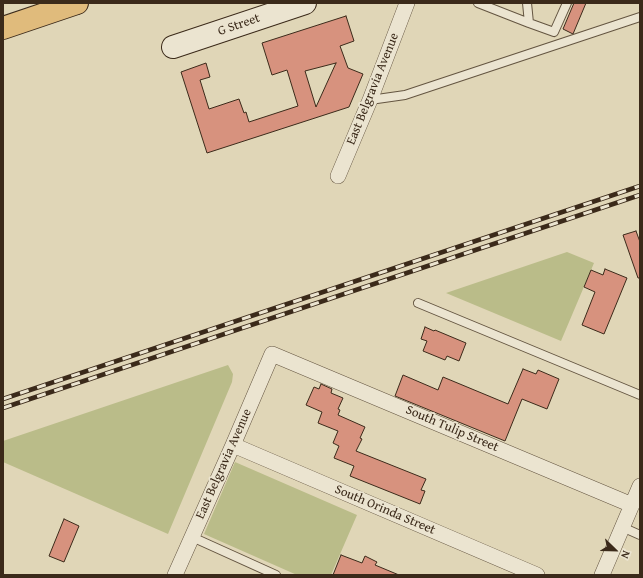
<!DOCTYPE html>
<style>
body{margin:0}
#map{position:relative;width:643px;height:578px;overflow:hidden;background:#e0d6b7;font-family:"Gentium Book Plus",serif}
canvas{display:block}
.frame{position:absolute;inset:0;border:4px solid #3b2a1a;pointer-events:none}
.north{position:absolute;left:595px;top:530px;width:40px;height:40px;-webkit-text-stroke:3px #ebe4d0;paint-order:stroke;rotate:113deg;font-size:11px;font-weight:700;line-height:16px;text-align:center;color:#3b2a1a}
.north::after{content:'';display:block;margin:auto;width:14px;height:18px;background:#3b2a1a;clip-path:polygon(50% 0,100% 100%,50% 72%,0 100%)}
</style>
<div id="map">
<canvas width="643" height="578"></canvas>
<div class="frame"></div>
<div class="north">N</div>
</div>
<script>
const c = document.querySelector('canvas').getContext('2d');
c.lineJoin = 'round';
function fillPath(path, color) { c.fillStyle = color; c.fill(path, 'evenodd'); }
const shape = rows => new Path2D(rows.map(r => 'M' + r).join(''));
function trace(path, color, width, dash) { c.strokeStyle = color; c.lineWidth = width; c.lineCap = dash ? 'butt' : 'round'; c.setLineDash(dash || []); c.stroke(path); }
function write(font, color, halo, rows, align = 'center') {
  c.font = font + ' "Gentium Book Plus",serif'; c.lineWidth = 3.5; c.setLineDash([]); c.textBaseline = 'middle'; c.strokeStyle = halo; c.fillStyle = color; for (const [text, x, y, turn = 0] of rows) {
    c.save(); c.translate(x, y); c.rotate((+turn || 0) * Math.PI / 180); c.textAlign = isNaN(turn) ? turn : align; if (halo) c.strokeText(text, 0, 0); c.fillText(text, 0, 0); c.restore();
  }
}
fillPath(shape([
 [567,252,594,263,561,341,446,293],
 [228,365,233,374,232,382,168,534,3,462,3,441],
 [235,462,357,515,331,575,297,575,204,534]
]), '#babc89');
const building = shape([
 [574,3,586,3,573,34,563,29,574,3],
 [346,16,354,41,340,46,348,68,363,74,349,107,207,153,181,72,206,63,210,77,200,80,209,109,239,99,244,113,246,112,249,122,298,106,287,70,272,75,262,43,346,16],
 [336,63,316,107,305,71,336,63],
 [636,231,640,242,640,278,638,278,623,235,636,231],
 [605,269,627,278,604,334,582,325,595,292,584,287,591,270,603,275,605,269],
 [425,327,434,331,435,330,466,343,459,361,447,356,445,360,423,351,427,341,421,339,425,327],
 [523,369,536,374,538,370,559,379,547,409,522,399,505,441,395,396,403,375,438,390,443,377,508,404,523,369],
 [321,384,332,389,331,393,343,398,338,409,340,410,338,415,365,427,360,438,362,439,356,451,426,479,421,490,425,491,420,504,350,476,354,466,334,458,339,446,333,443,338,431,318,423,322,412,306,405,314,387,319,389,321,384],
 [64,519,79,526,64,562,49,556,64,519],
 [341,555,362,563,365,556,377,562,375,565,399,575,333,575,341,555]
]);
fillPath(building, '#d7927e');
trace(building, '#3b2a1a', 1);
const lane = shape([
 [478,3,529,23],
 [527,3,529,23,554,32,567,3],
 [370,100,405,95,640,17],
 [418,303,640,395],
 [622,527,640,535],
 [192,537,276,575]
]);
const street = shape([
 [338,176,370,100,407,3],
 [233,445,537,575],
 [175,575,233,445,272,354,632,505],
 [602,575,640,486]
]);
const secondary = shape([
 [173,47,305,3]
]);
const primary = shape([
 [3,28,77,3]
]);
trace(lane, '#645541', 10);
trace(street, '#645541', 16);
trace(secondary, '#3b2a1a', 24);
trace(primary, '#3b2a1a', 24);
trace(lane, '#ebe4d0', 8);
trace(street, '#ebe4d0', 15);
trace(secondary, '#ebe4d0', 22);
trace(primary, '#e0bb7c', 22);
const rail = shape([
 [3,399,640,186],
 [3,408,640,195]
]);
trace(rail, '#3b2a1a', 4.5);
trace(rail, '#ebe4d0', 3, [9]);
write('13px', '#3b2a1a', '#ebe4d0', [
 ["G Street",239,25,-19],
 ["East Belgravia Avenue",373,89,-68],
 ["South Tulip Street",452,429,23],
 ["East Belgravia Avenue",224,464,-66],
 ["South Orinda Street",385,510,23]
]);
</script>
